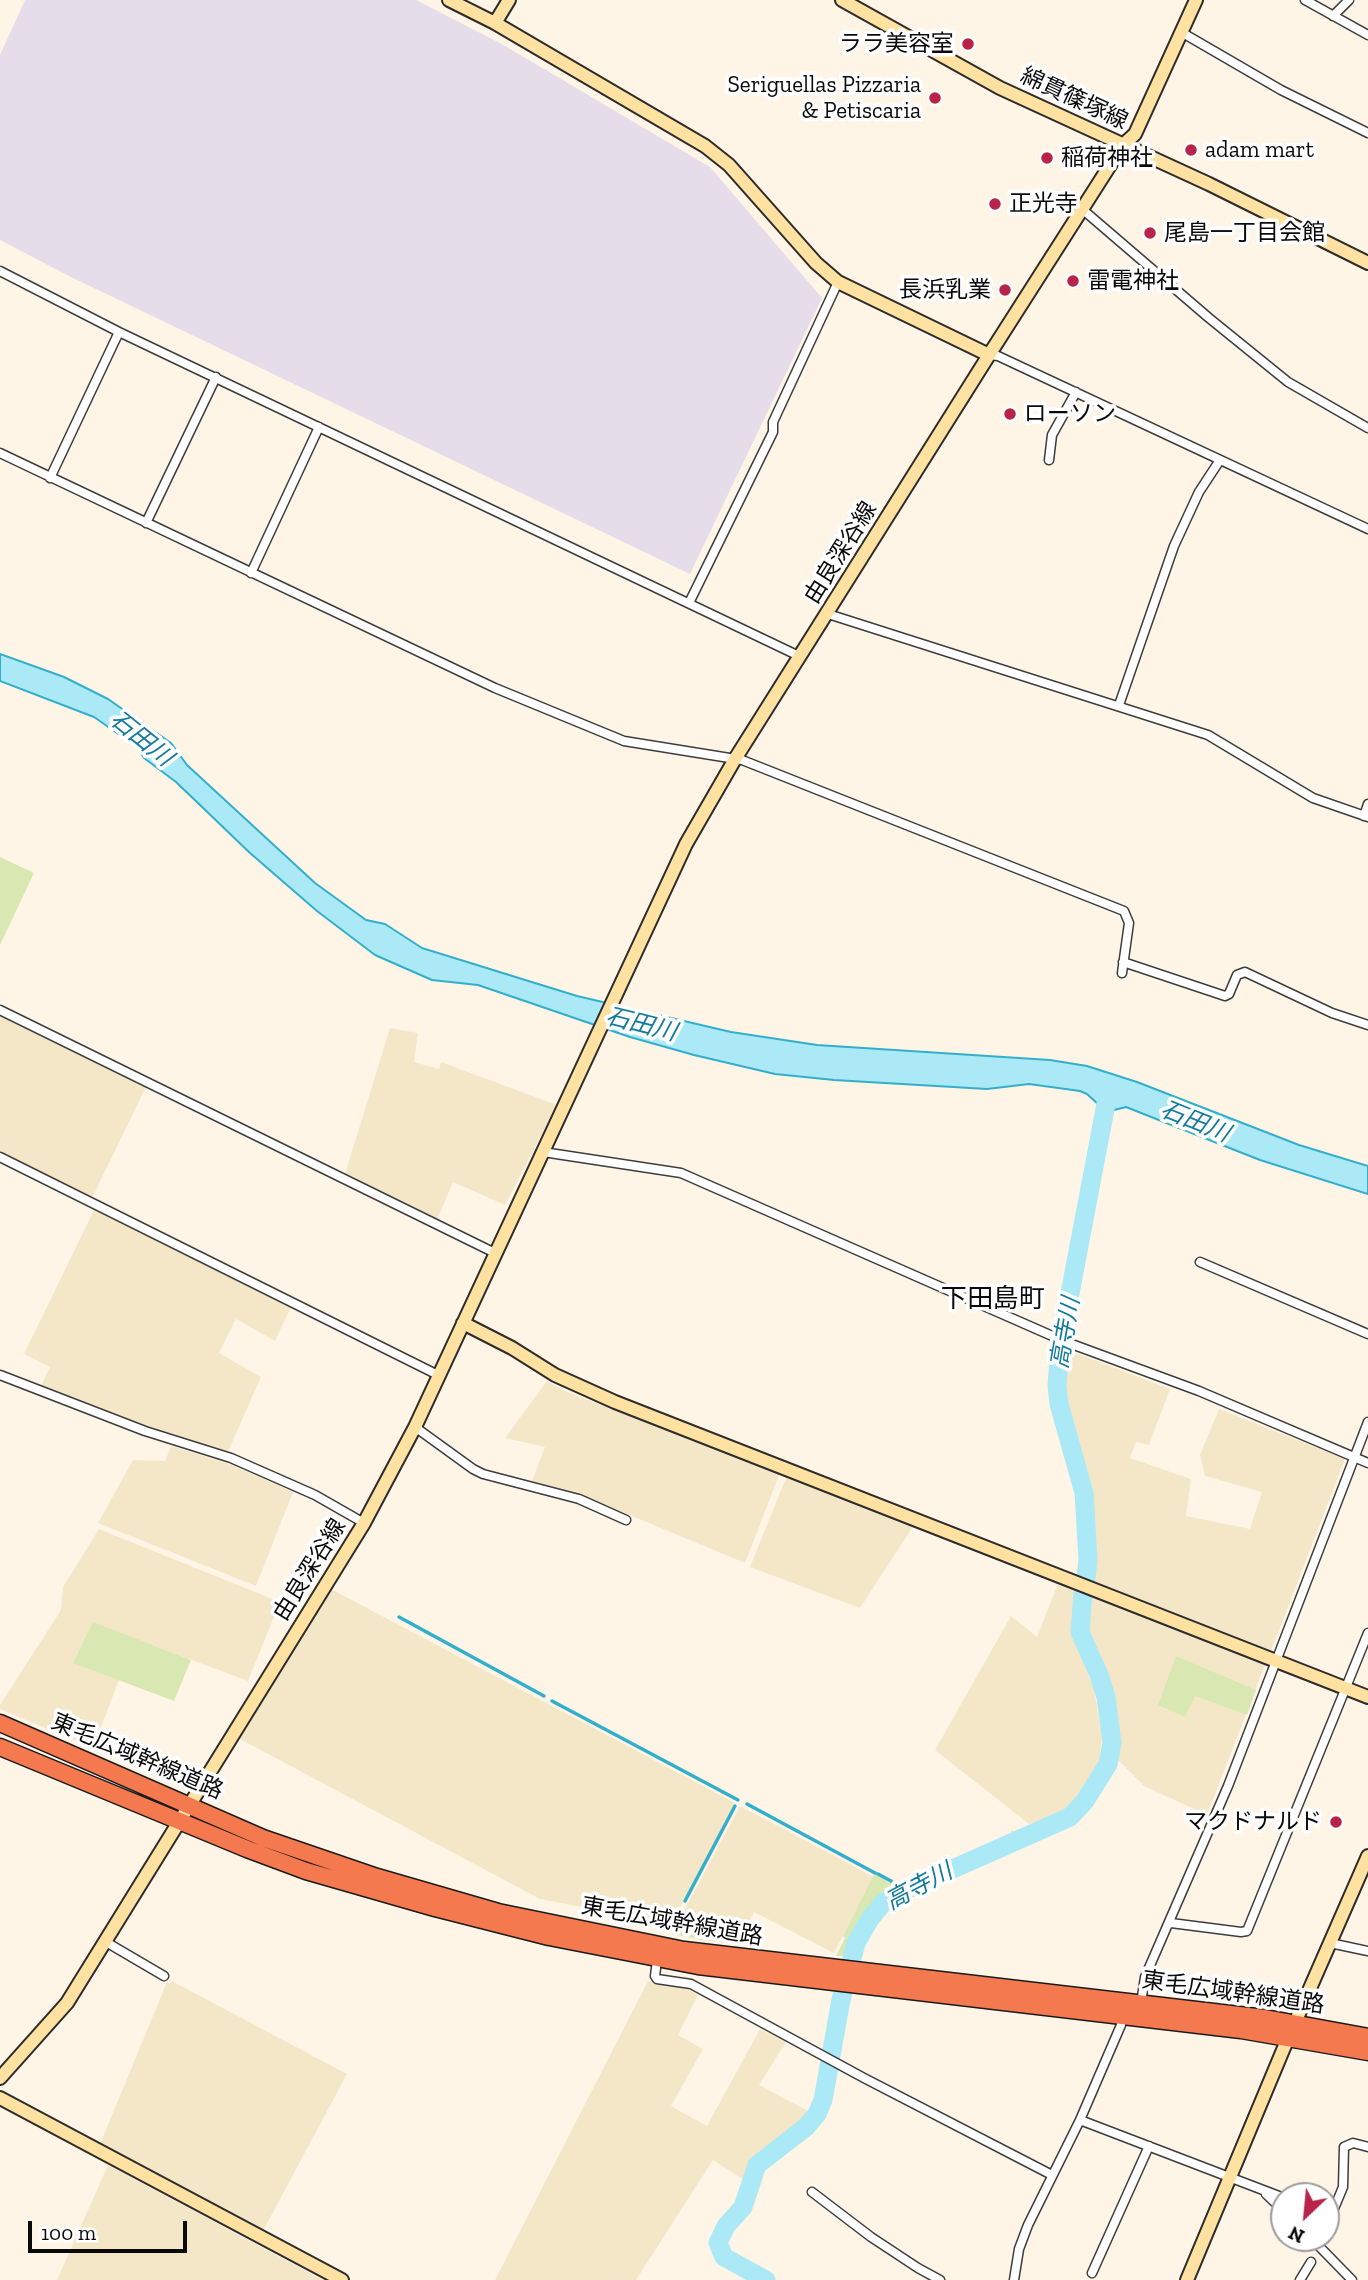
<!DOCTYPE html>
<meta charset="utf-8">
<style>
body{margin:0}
#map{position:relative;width:1368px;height:2280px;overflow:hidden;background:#fff5e7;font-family:"Zilla Slab",serif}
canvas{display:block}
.north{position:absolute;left:1270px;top:2182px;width:70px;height:70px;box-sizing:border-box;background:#fff;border:2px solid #9d9d9d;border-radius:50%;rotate:206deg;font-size:19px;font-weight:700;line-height:28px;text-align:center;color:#0a0a0a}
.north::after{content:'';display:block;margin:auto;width:24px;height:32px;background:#b82349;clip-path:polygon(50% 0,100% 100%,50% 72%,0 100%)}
.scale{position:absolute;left:28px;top:2221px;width:159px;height:32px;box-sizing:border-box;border:4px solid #0a0a0a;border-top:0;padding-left:9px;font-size:21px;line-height:24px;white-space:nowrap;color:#0a0a0a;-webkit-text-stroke:5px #fff;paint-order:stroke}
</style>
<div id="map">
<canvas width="1368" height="2280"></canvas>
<div class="north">N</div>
<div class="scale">100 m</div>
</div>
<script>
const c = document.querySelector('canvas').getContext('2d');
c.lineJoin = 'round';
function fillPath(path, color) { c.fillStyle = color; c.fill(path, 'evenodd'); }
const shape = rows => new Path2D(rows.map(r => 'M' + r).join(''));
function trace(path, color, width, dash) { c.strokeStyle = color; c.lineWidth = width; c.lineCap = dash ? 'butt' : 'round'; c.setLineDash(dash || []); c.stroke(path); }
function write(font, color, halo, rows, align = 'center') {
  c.font = font + ' "Zilla Slab","Noto Sans JP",serif'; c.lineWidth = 7; c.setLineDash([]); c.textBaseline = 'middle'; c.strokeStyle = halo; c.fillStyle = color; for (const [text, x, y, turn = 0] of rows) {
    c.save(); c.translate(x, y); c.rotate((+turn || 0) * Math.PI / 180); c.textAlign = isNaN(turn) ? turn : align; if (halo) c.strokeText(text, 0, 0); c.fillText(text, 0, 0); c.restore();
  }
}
fillPath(shape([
 [25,0,416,0,500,43,710,167,822,298,690,574,71,277,0,240,0,55]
]), '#e6ddea');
fillPath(shape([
 [0,1013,147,1085,92,1198,0,1153],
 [390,1028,418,1033,414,1062,439,1069,441,1062,557,1105,505,1205,453,1182,437,1220,345,1174],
 [94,1210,291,1307,275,1341,236,1319,219,1353,261,1377,227,1454,40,1388,50,1367,24,1354],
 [1068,1350,1170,1389,1149,1445,1136,1442,1130,1458,1191,1479,1186,1516,1250,1529,1262,1492,1205,1476,1200,1455,1219,1409,1345,1459,1271,1651,1091,1580,1088,1480,1064,1394],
 [547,1381,565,1391,780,1473,745,1563,579,1494,532,1481,545,1447,505,1438],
 [171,1446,227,1463,293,1492,256,1586,98,1523,133,1460,165,1461],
 [786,1478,914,1525,860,1608,750,1567],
 [99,1529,280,1602,248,1681,93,1623,119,1680,93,1748,0,1709,0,1705,61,1610,63,1587],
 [1059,1581,1076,1591,1077,1647,1094,1689,1102,1737,1099,1765,1085,1792,1056,1817,1029,1824,935,1750,1011,1616,1037,1637],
 [331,1589,735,1803,671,1925,536,1898,538,1898,240,1739],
 [1089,1593,1265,1665,1207,1815,1144,1786,1115,1757,1105,1680,1085,1631],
 [740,1806,874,1877,834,1953,754,1912,738,1944,702,1940,711,1924,684,1911],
 [172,1981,347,2074,263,2231,100,2144,167,1982,169,1984],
 [648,1981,689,1990,698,1995,678,2035,703,2049,671,2106,707,2126,760,2029,786,2042,759,2085,810,2112,799,2124,759,2151,744,2180,713,2160,636,2280,495,2280],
 [108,2165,323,2280,57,2280]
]), '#f4e7c8');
fillPath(shape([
 [0,857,34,873,0,945],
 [93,1622,191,1660,174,1701,73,1663],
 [1176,1656,1256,1690,1247,1715,1195,1696,1185,1717,1158,1705],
 [1018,1829,1022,1833,884,1897,872,1908,862,1923,851,1943,847,1956,836,1956,845,1938,843,1936,876,1871,889,1883,892,1879,900,1884,1010,1835,1012,1830,1014,1832],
 [684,1911,711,1924,702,1940,672,1934]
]), '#d9e8b2');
const water = shape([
 [0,654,64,677,108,699,171,743,187,765,315,883,366,920,385,924,422,948,577,996,731,1032,817,1045,1050,1060,1087,1066,1137,1082,1299,1145,1368,1166,1368,1194,1260,1160,1126,1107,1114,1110,1099,1105,1087,1094,1080,1091,1029,1084,987,1089,834,1080,775,1074,694,1055,630,1037,478,985,432,980,375,955,317,911,250,853,176,782,144,758,137,747,94,717,0,681,0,654]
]);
fillPath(water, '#ace9f6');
trace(water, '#33afcc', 2);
trace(shape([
 [399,1617,544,1696],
 [552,1701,738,1800],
 [747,1804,875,1873],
 [878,1874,891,1881],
 [685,1901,735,1806]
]), '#33afcc', 3.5);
trace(shape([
 [1086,1578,1088,1560,1084,1493,1059,1404,1057,1386,1060,1346,1109,1088],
 [766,2280,724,2257,718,2243,726,2226,743,2207,757,2165,806,2127,817,2114,823,2100,841,2000,856,1943,870,1919,883,1903,903,1891,1070,1817,1085,1801,1108,1764,1112,1743,1106,1697,1099,1675,1080,1632,1083,1593]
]), '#ace9f6', 19);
const street = shape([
 [1305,0,1368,35],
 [1333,16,1349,0],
 [1181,32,1281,90,1368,133],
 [1082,209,1209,318,1288,382,1368,428],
 [0,271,119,332,799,656],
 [989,355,998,356,1368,529],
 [0,453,495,688,624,741,742,760,1124,911,1129,923,1122,973],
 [1049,460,1052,435,1076,392],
 [50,478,119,332],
 [146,523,216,377],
 [251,573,319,427],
 [689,603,773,432,773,422,838,282],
 [828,614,1208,735,1313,798,1368,817],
 [1119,705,1174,546,1199,492,1220,460],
 [1364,816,1368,804],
 [1123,962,1225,996,1229,994,1237,975,1245,972,1332,1013,1368,1025],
 [0,1010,495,1253],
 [543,1152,681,1173,1066,1342,1199,1391,1368,1463],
 [0,1157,438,1375],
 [1200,1262,1368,1334],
 [0,1375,145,1431,231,1458,315,1495,364,1523],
 [415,1427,473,1469,483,1474,579,1499,626,1520],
 [1171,1923,1241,1932,1247,1931,1368,1633],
 [106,1942,164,1976],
 [1330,1943,1368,1951],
 [657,1960,655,1976,657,1979,691,1984,864,2078,1052,2175],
 [1141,2003,1145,1977,1228,1786,1368,1422],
 [1080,2120,1284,2198],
 [812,2192,871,2237,918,2268,940,2280],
 [1266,2194,1284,2211],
 [1326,2228,1343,2187,1344,2147,1353,2143,1368,2147],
 [1311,2238,1352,2280],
 [1092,2273,1149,2146],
 [1014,2280,1019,2249,1028,2225,1080,2120,1121,2025,1122,2016],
 [1300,2280,1311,2262]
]);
const secondary = shape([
 [449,0,495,23,705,146,729,165,816,263,838,282,989,355],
 [842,0,1000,88,1209,184,1368,263],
 [495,23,509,0],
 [463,1323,512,1348,555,1375,615,1402,1368,1697],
 [0,2078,67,2003,364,1523,415,1427,686,844,735,759,989,355,1123,145,1135,134,1196,0],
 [0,2098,342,2280],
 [1187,2280,1283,2050,1368,1856]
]);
const highway = shape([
 [0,1723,263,1838,377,1877,498,1912,684,1950,1265,2018,1368,2037],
 [0,1747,247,1849,306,1871,435,1908,549,1937,698,1966,1241,2030,1368,2052]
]);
trace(street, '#3d3d3d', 11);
trace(secondary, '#2c2c2c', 16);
trace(highway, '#1b1b1b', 19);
trace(street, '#fff', 8);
trace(secondary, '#ffe2a2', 12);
trace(highway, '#f4794f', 16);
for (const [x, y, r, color] of [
 [968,44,7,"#b82349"],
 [935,98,7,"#b82349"],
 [1191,150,7,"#b82349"],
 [1047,158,7,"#b82349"],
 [995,204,7,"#b82349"],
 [1150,233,7,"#b82349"],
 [1073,281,7,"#b82349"],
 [1005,290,7,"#b82349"],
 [1010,414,7,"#b82349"],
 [1336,1822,7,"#b82349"]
]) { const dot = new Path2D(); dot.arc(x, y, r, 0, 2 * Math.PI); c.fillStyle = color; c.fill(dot); trace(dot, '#fff', 2.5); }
write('23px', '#0a0a0a', '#fff', [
 ["ララ美容室",954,44,"right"],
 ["Seriguellas Pizzaria",921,85,"right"],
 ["& Petiscaria",921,111,"right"],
 ["adam mart",1205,150],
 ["稲荷神社",1061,158],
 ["正光寺",1009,204],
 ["尾島一丁目会館",1164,233],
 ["雷電神社",1087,281],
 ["長浜乳業",991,290,"right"],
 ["ローソン",1024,414],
 ["マクドナルド",1322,1822,"right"]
], 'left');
write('23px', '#0a0a0a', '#fff', [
 ["綿貫篠塚線",1074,99,25],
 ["由良深谷線",841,553,-58],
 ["由良深谷線",310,1570,-58],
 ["東毛広域幹線道路",137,1757,23],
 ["東毛広域幹線道路",672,1922,10],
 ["東毛広域幹線道路",1233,1993,8]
]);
write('italic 24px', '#157b9a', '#fff', [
 ["石田川",141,739,39],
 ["石田川",641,1025,14],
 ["石田川",1195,1122,22],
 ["高寺川",1066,1333,-80],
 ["高寺川",919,1887,-28]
]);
write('26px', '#0a0a0a', '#fff', [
 ["下田島町",993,1300]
]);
</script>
